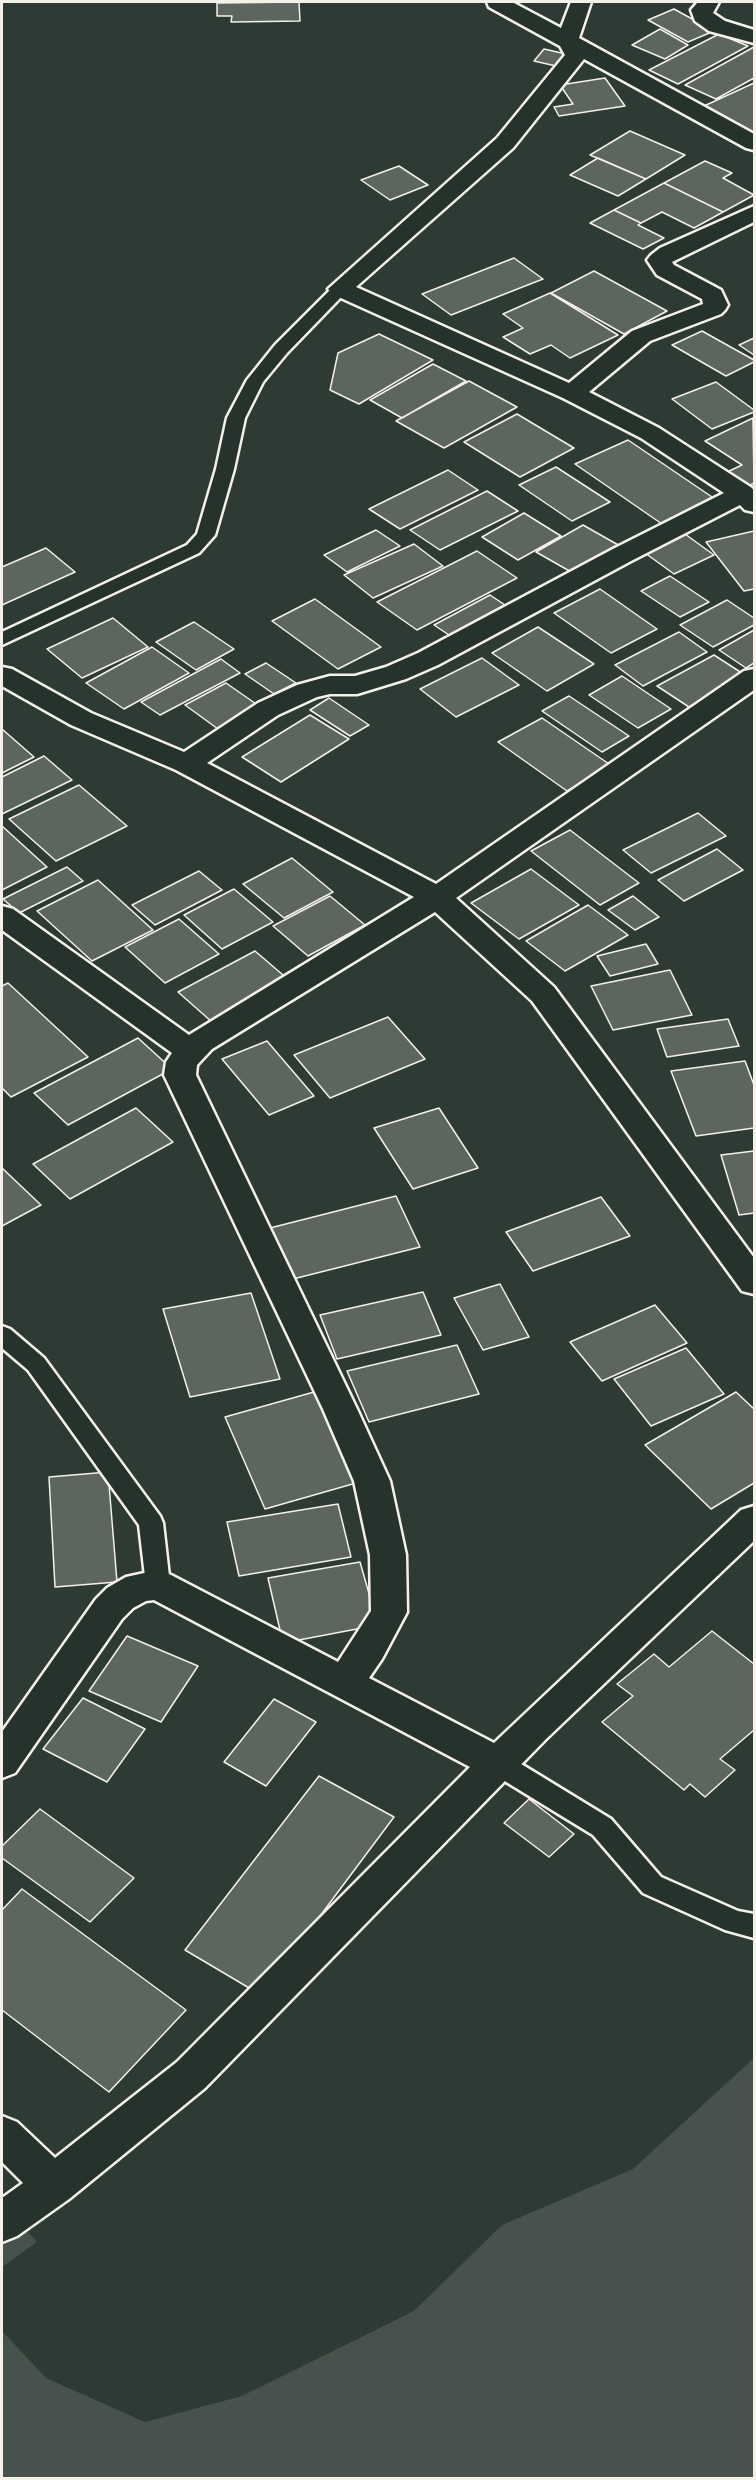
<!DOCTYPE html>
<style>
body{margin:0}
#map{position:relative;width:756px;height:2480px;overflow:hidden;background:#2e3b34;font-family:"Playpen Sans",sans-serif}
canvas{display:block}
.frame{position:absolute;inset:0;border:3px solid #f4f1e8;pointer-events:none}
</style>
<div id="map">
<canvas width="756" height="2480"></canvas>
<div class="frame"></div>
</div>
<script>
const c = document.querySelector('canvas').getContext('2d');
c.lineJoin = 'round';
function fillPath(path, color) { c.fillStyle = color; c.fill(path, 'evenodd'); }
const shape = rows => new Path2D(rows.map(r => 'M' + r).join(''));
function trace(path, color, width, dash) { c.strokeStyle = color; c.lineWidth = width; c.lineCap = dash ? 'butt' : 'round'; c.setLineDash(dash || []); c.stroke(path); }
fillPath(shape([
 [754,2058,754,2478,2,2478,2,2331,46,2378,145,2422,242,2396,414,2311,502,2225,633,2169],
 [2,2204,37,2242,2,2267]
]), '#48524c');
const building = shape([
 [299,2,300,21,231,22,232,16,217,16,217,3,299,2],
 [674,9,714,31,688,42,648,20,674,9],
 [660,29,688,45,665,59,632,45,660,29],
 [719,34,748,46,678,84,649,70,719,34],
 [754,47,754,78,716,99,685,85,754,47],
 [544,49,566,54,556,66,534,61,544,49],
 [605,78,625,106,559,116,554,107,573,104,560,85,605,78],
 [754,83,754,133,704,106,754,83],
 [630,131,685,155,646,179,590,155,630,131],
 [598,158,646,179,618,196,570,175,598,158],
 [705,161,732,173,723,178,754,195,723,212,664,183,705,161],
 [399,166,428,185,390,200,361,180,399,166],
 [664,183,723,212,694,228,662,212,641,223,614,210,664,183],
 [614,210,641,223,638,225,664,238,643,249,590,223,614,210],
 [514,258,543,279,451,315,422,294,514,258],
 [594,271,667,311,624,334,551,293,594,271],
 [550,293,618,335,570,358,551,345,530,354,503,337,523,328,503,314,550,293],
 [702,331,754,360,754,362,726,376,672,345,702,331],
 [379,334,433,360,359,404,330,390,338,353,379,334],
 [754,338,754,355,739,345,754,338],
 [433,364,466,381,402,418,370,400,433,364],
 [469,381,517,407,444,448,396,421,469,381],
 [716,382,754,410,754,412,712,429,672,399,716,382],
 [517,414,574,448,520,477,464,442,517,414],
 [753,418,754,483,749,486,727,472,742,465,705,441,753,418],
 [628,440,715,499,662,524,575,464,628,440],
 [556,467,610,502,572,521,519,485,556,467],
 [448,470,478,490,400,529,369,509,448,470],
 [487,491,518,511,440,550,410,530,487,491],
 [524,513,561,536,518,560,482,537,524,513],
 [583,525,620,546,573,573,536,552,583,525],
 [376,530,400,546,347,572,324,555,376,530],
 [754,531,754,589,744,591,706,542,754,531],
 [685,534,714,555,674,574,645,553,685,534],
 [414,544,443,566,373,598,344,575,414,544],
 [46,548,75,572,2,605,2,567,46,548],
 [477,551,517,578,417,630,377,602,477,551],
 [670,576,709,602,680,617,641,591,670,576],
 [600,589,657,629,611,653,554,613,600,589],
 [490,595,514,611,458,641,434,625,490,595],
 [315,599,381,647,338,669,272,621,315,599],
 [727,600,754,618,754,625,713,647,680,625,727,600],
 [113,618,148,647,82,678,47,649,113,618],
 [194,622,234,649,196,670,156,642,194,622],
 [538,627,594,664,547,691,492,653,538,627],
 [754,630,754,663,746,668,719,650,754,630],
 [679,632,707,652,643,686,615,665,679,632],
 [152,647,189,673,124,709,86,683,152,647],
 [714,655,745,675,689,707,657,686,714,655],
 [482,658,519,685,456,717,420,689,482,658],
 [221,659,240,673,160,715,141,702,221,659],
 [266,663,296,683,274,694,245,674,266,663],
 [622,676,671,709,638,728,589,695,622,676],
 [226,683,259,706,218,729,185,705,226,683],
 [569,696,629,736,602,752,542,711,569,696],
 [329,698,369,725,350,736,310,710,329,698],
 [310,715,349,739,281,782,242,757,310,715],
 [542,718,612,766,567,791,498,742,542,718],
 [2,729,34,757,2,773,2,729],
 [44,756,72,780,2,814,2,777,44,756],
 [79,785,127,826,56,861,9,819,79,785],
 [698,813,726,836,651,873,623,850,698,813],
 [2,826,47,867,2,890,2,826],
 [570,830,639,883,600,905,531,851,570,830],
 [717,849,743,870,684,901,658,880,717,849],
 [292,858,333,892,284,918,243,884,292,858],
 [67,867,83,881,19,913,3,899,67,867],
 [531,869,579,905,519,939,471,903,531,869],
 [199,871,222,890,155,925,132,905,199,871],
 [98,880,153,930,92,961,37,911,98,880],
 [234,889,273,922,222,949,184,915,234,889],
 [330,896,365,925,308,956,273,926,330,896],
 [633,896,659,917,635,930,608,910,633,896],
 [588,905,628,935,565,971,526,941,588,905],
 [179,919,219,954,165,983,125,947,179,919],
 [646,944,658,964,610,976,597,956,646,944],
 [255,951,290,981,212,1022,178,992,255,951],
 [670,970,692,1015,613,1030,591,986,670,970],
 [8,983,88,1057,11,1097,2,1088,2,986,8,983],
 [388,1017,425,1059,330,1098,294,1055,388,1017],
 [728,1019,739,1046,667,1057,657,1029,728,1019],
 [138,1038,172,1069,68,1125,34,1093,138,1038],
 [267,1041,314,1096,269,1115,222,1059,267,1041],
 [745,1061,754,1085,754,1128,696,1136,671,1071,745,1061],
 [136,1108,173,1142,70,1199,33,1164,136,1108],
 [439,1108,478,1168,413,1189,374,1128,439,1108],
 [754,1151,754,1213,739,1215,721,1155,754,1151],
 [2,1168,41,1205,2,1226,2,1168],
 [396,1196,420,1247,293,1279,270,1228,396,1196],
 [601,1197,630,1236,533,1271,506,1232,601,1197],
 [500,1284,529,1337,483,1350,454,1298,500,1284],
 [423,1292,441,1335,337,1359,320,1315,423,1292],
 [251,1293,280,1379,190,1397,163,1309,251,1293],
 [655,1305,687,1343,602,1381,570,1342,655,1305],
 [457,1345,479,1394,369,1422,347,1371,457,1345],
 [686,1348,724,1394,651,1426,614,1379,686,1348],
 [314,1392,356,1483,265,1509,225,1417,314,1392],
 [736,1392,754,1409,754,1483,711,1509,645,1445,736,1392],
 [108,1472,117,1582,55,1587,49,1477,108,1472],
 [338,1504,351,1557,239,1576,227,1522,338,1504],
 [360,1562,378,1625,283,1643,268,1578,360,1562],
 [712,1631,754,1664,754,1730,720,1759,735,1770,705,1797,690,1784,684,1790,602,1722,633,1696,617,1684,654,1654,669,1667,712,1631],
 [127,1636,198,1666,161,1722,89,1691,127,1636],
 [83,1698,145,1729,107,1782,43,1749,83,1698],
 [274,1699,316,1722,266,1786,224,1762,274,1699],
 [319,1776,394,1817,261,1995,185,1950,319,1776],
 [529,1799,574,1834,549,1857,504,1823,529,1799],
 [40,1809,134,1878,90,1922,2,1858,2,1846,40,1809],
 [22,1889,186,2010,109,2092,2,2010,2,1910,22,1889]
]);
fillPath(building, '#5c655e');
trace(building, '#f4f1e8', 1.5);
const lane = shape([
 [340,284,348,289,346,292,287,353,263,382,245,418,234,469,215,535,199,553,2,645,2,632,187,545,197,534,216,469,227,418,247,380,275,345,334,286,340,284],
 [2,1326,10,1329,44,1358,160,1516,163,1523,170,1585,167,1592,158,1595,149,1592,146,1585,139,1525,28,1370,2,1348,2,1326],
 [499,1753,508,1756,611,1819,661,1877,738,1911,754,1914,754,1938,725,1930,643,1893,593,1835,490,1772,486,1764,490,1756,499,1753]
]);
const street = shape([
 [487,2,512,2,561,28,571,2,591,2,579,38,754,134,754,150,746,148,584,59,513,148,356,287,569,383,632,331,703,304,702,299,657,275,647,260,651,255,660,248,754,206,754,222,672,262,674,265,721,290,728,305,725,310,721,314,650,341,589,392,659,428,752,488,754,491,754,512,745,510,740,505,631,561,438,665,406,679,357,694,330,694,317,697,278,715,207,763,436,884,744,671,754,669,754,690,456,898,554,987,754,1258,754,1294,742,1291,532,1001,435,912,212,1049,197,1065,196,1075,357,1409,390,1481,406,1555,407,1612,382,1659,369,1678,494,1743,741,1510,754,1506,754,1541,546,1739,205,2088,69,2199,17,2236,2,2242,2,2198,23,2183,2,2162,2,2116,17,2122,55,2158,177,2062,470,1767,154,1600,146,1601,133,1608,122,1619,15,1773,2,1778,2,1732,96,1599,107,1588,126,1577,158,1570,171,1575,338,1662,371,1611,370,1555,354,1481,323,1409,164,1075,166,1062,172,1053,2,930,2,906,13,909,189,1035,414,897,176,770,71,725,2,686,2,667,12,669,91,713,184,752,258,703,297,685,330,676,355,676,386,667,418,653,613,549,724,493,641,438,563,398,332,294,328,289,497,138,565,55,560,46,489,7,487,2],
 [698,2,719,2,713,13,725,21,754,30,754,43,709,31,695,21,691,10,698,2]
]);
trace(lane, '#f4f1e8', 5);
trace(street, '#f4f1e8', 5);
fillPath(lane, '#26332d');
fillPath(street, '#26332d');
</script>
